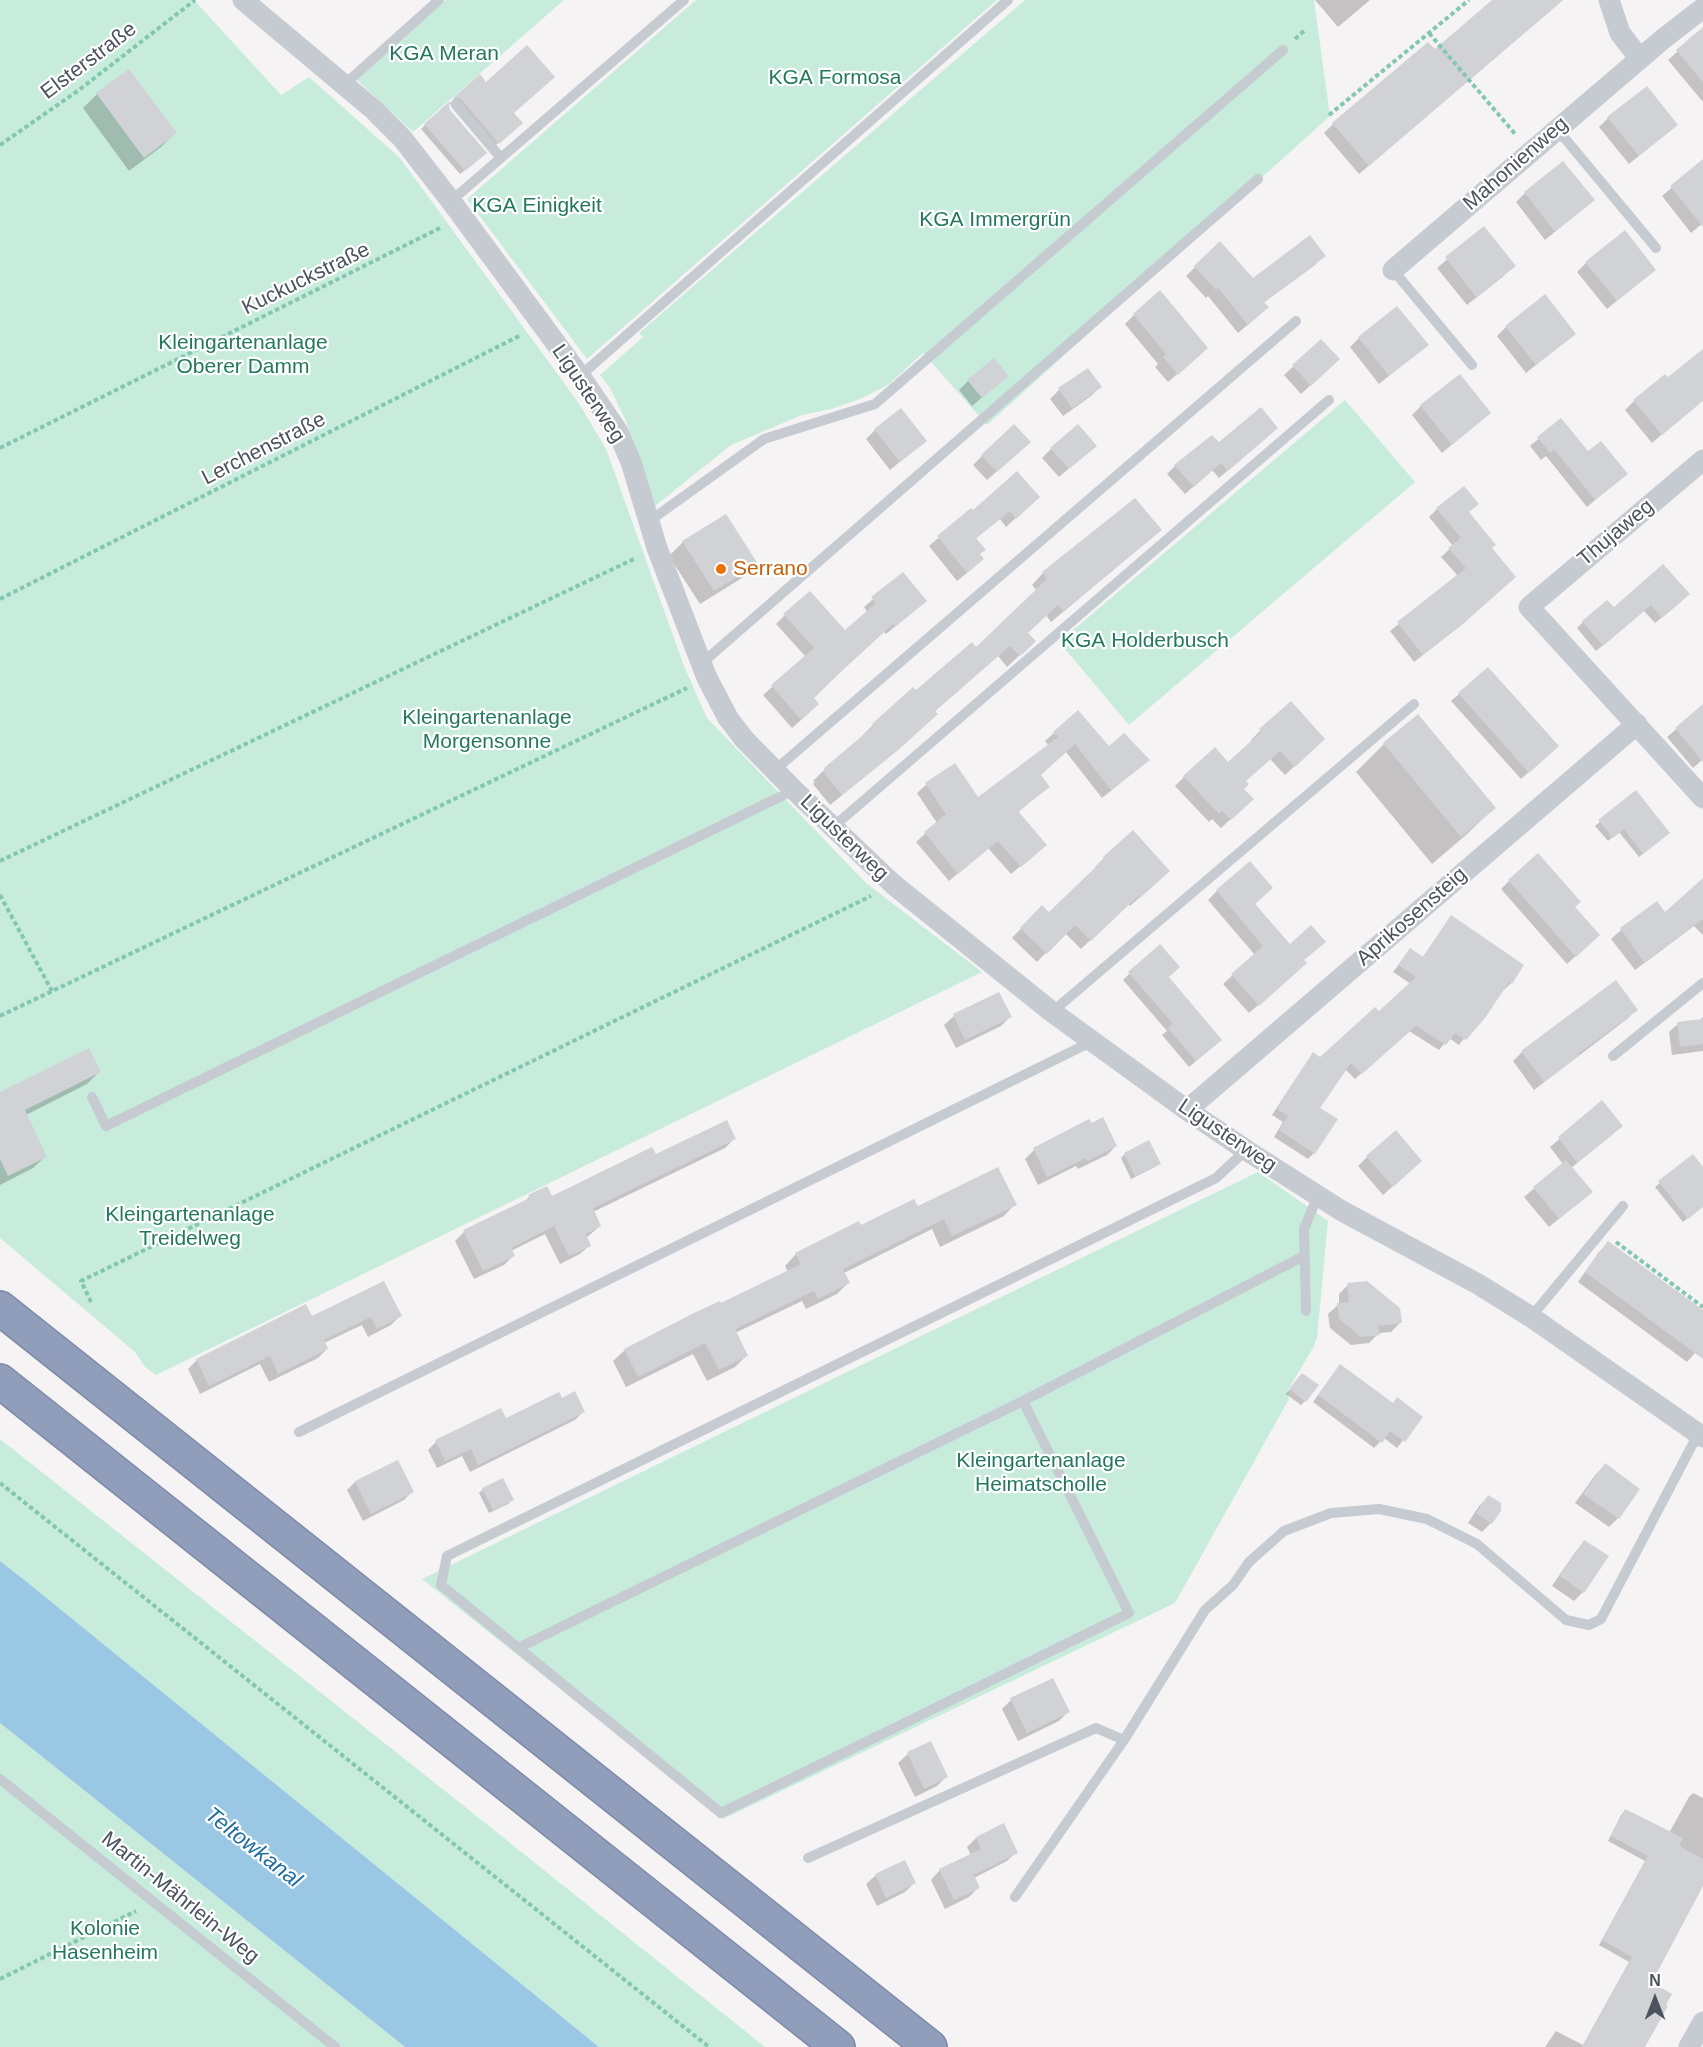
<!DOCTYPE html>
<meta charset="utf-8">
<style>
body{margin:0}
#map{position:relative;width:1703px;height:2047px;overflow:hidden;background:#f5f3f3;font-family:Arial,sans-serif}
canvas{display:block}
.north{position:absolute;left:1625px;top:1969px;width:60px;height:60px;-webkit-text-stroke:4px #fff;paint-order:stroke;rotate:0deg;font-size:16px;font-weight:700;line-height:24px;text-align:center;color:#4c535e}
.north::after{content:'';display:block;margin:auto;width:21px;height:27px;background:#4c535e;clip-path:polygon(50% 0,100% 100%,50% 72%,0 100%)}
</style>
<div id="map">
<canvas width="1703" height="2047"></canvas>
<div class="north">N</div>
</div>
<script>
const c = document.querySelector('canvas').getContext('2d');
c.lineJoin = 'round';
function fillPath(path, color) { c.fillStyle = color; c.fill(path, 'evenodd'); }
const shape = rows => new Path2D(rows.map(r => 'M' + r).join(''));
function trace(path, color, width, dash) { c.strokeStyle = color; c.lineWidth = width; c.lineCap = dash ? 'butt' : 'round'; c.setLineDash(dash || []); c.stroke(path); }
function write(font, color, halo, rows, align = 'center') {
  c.font = font + ' Arial,sans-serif'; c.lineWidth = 4.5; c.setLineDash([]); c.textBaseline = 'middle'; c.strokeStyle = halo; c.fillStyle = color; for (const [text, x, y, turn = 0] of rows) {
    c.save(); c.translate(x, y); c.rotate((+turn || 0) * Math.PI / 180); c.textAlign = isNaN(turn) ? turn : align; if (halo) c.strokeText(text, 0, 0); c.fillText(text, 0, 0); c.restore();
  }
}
fillPath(shape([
 [0,0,194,0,281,95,309,77,400,158,580,405,606,449,684,666,707,718,866,883,982,972,156,1375,145,1367,135,1352,0,1238],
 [446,0,564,0,413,132,357,80],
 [696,0,997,0,587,359,467,199],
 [1025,0,1314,0,1330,116,987,425,923,353,888,385,860,399,831,409,802,415,731,445,655,506,626,421,610,388,600,375,643,337,639,333],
 [1345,400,1415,482,1129,725,1059,642],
 [1258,1172,1328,1221,1317,1338,1313,1348,1288,1390,1289,1399,1175,1603,723,1819,422,1579],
 [0,1439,464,1806,765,2047,599,2047,0,1561],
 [0,1723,116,1816,405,2047,0,2047]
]), '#c8ecdc');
fillPath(shape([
 [0,1561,28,1583,599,2047,405,2047,0,1723]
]), '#9ac7e3');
fillPath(shape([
 [1315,0,1370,0,1338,27],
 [1495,0,1563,0,1359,174,1324,133,1333,124,1434,52],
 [1703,29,1703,102,1668,60],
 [479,76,512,113,514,130,491,149,455,106,449,104],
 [97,94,175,133,161,147,129,171,83,108],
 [1608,118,1676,125,1629,164,1599,127],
 [425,125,481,157,460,174,421,129],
 [1703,161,1703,223,1691,233,1662,196],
 [1525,193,1593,200,1545,240,1516,202],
 [1484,229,1505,275,1467,305,1437,268],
 [1220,243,1253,280,1324,255,1315,265,1263,303,1258,316,1238,333,1208,296,1206,298,1186,276],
 [1586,263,1654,270,1607,309,1577,272],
 [1134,315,1197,357,1168,382,1155,367,1158,364,1125,324],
 [1506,327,1574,334,1526,373,1497,336],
 [1359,338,1427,345,1379,384,1350,347],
 [1321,341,1329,368,1301,394,1284,375],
 [1703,351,1703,398,1652,443,1625,410,1634,401,1668,380],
 [1007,376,972,406,959,390,968,381],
 [1100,387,1091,396,1063,416,1050,399,1059,390],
 [1421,406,1489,413,1442,453,1412,415],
 [1561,420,1588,453,1626,474,1587,507,1546,456,1541,460,1530,446],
 [875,430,925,441,890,470,866,439],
 [1268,436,1219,478,1212,470,1185,494,1167,474,1175,466,1218,444],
 [1051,449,1086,454,1059,477,1042,458],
 [1020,451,987,480,973,465,982,456],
 [1135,500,1148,541,1051,622,1046,615,1026,634,1022,653,1007,667,998,656,934,712,883,762,830,805,813,784,815,782,813,781,825,769,863,737,862,736,873,725,976,649,1037,591,1032,585,1043,573],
 [1029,506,1006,527,1000,519,975,539,979,555,973,568,957,581,929,546,971,510,973,512],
 [1437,509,1468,513,1490,548,1506,584,1464,623,1414,662,1390,631,1458,576,1441,557,1453,546,1429,517],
 [683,542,756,564,742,578,700,604,669,556],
 [903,574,916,609,886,634,884,632,812,698,809,713,792,728,763,695,806,657,776,624,785,615,844,633,867,612,864,607],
 [1682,601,1655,623,1644,611,1596,651,1577,628,1583,622,1613,609],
 [1488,669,1549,753,1521,779,1451,701],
 [1703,706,1703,762,1702,760,1693,768,1667,737],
 [1418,716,1494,808,1466,835,1432,864,1356,772,1384,744],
 [1260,731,1314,748,1285,775,1270,759,1245,781,1242,789,1243,808,1221,828,1212,819,1209,822,1175,786,1184,777,1228,764,1253,741,1251,740],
 [1054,733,1109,748,1139,768,1102,798,1066,752,1039,775,1048,787,1017,813,1036,853,1011,874,988,848,949,881,916,842,937,823,917,793,926,785,955,765,978,799,1049,746,1045,741],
 [1636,793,1664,837,1639,857,1619,832,1608,841,1595,826],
 [1104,858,1159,880,1130,906,1128,904,1081,949,1065,933,1037,962,1012,938,1042,907,1049,914,1096,869,1095,867],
 [1703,880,1703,935,1694,926,1635,970,1611,939,1621,930,1656,904,1664,915],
 [1509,881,1574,907,1590,943,1567,964,1501,889],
 [1217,891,1253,904,1303,961,1296,972,1249,1013,1223,984,1255,955,1208,900],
 [1451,917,1511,983,1505,989,1503,988,1459,1045,1449,1038,1439,1050,1409,1031,1355,1079,1345,1069,1318,1108,1314,1153,1308,1159,1274,1137,1283,1122,1272,1115,1308,1060,1314,1054,1320,1059,1379,1014,1411,984,1393,972,1410,950,1422,958],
 [1129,974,1167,978,1214,1046,1189,1067,1162,1035,1167,1031,1123,980],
 [999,994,1010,1017,1001,1026,956,1048,944,1025,954,1016],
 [1636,1010,1627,1019,1534,1090,1513,1061,1522,1052],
 [1703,1017,1703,1051,1672,1055,1669,1032,1678,1024,1699,1021],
 [99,1072,87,1084,26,1115,46,1156,33,1168,0,1185,0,1094],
 [1602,1103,1612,1135,1571,1168,1591,1192,1549,1227,1524,1197,1563,1164,1550,1147],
 [735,1138,725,1148,593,1212,600,1226,586,1238,590,1245,580,1254,560,1264,545,1234,511,1251,513,1256,504,1265,474,1279,455,1241,464,1232,523,1203,529,1197,551,1198,655,1156],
 [1116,1146,1107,1155,1078,1169,1076,1166,1038,1185,1025,1159,1034,1150],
 [1125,1154,1159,1163,1155,1167,1131,1179,1121,1158],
 [1692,1156,1703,1169,1703,1206,1683,1222,1655,1187],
 [1367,1157,1411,1170,1383,1195,1358,1166],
 [1015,1204,1004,1216,940,1247,932,1229,844,1273,848,1283,837,1294,806,1309,802,1301,735,1333,747,1355,735,1367,707,1381,693,1354,626,1387,613,1361,625,1350,788,1272,785,1266,796,1254,860,1227],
 [1608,1243,1703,1312,1703,1344,1687,1362,1578,1282,1599,1252],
 [1348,1285,1400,1323,1391,1332,1379,1333,1369,1343,1351,1345,1330,1328,1328,1314,1339,1304,1339,1294],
 [400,1316,391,1325,368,1337,362,1325,324,1343,327,1349,318,1358,269,1382,260,1364,200,1394,188,1369,197,1360,311,1318],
 [1334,1373,1392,1404,1421,1417,1397,1448,1384,1438,1374,1448,1313,1402],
 [1298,1379,1305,1401,1301,1405,1286,1394],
 [561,1400,583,1412,575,1420,470,1472,462,1456,437,1468,428,1450,436,1442,500,1410,505,1420],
 [397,1462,412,1492,404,1500,363,1521,347,1490,355,1482],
 [1605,1465,1638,1489,1618,1518,1609,1527,1575,1503,1596,1474],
 [483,1489,512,1500,508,1504,489,1513,479,1493],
 [1488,1497,1491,1523,1482,1532,1468,1523,1479,1506],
 [1585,1542,1583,1592,1574,1601,1552,1586,1576,1551],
 [1011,1700,1068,1712,1059,1721,1018,1741,1002,1709],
 [930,1743,946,1777,937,1786,915,1797,898,1763,908,1754],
 [1693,1793,1703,1798,1703,1883,1650,1983,1644,2047,1545,2047,1556,2031,1583,2045,1629,1962,1599,1945,1645,1861,1608,1841,1621,1815,1626,1810,1669,1833,1689,1797],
 [976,1838,1016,1852,1007,1861,974,1878,978,1888,969,1897,945,1909,931,1880,940,1870,971,1855,967,1847],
 [876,1875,914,1883,905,1892,877,1906,866,1884]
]), '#0003');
fillPath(shape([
 [1492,0,1563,0,1369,166,1332,123,1428,42,1435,49],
 [1703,27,1703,82,1676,50],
 [527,45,555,77,514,113,523,123,499,144,462,100,458,98,452,99,480,74,486,82],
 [129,69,177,133,144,158,96,93],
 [1647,86,1678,125,1639,156,1607,117],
 [450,101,449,106,450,110,487,153,465,171,424,124],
 [1703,159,1703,227,1670,186],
 [1563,161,1595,200,1555,232,1524,192],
 [1484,226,1516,266,1476,297,1445,257],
 [1625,230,1656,270,1617,301,1585,262],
 [1310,235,1326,256,1264,302,1269,307,1248,325,1218,288,1216,290,1194,266,1220,241,1253,278],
 [1160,290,1208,348,1178,375,1163,357,1166,354,1133,314],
 [1545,294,1576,334,1536,365,1505,326],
 [1397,306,1429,345,1389,376,1358,337],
 [1321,339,1340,359,1311,386,1292,365],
 [1703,349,1703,401,1662,435,1633,400,1665,374,1668,377],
 [994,358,1009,376,982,398,967,380],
 [1088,368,1102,387,1072,408,1058,388],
 [1460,374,1491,413,1452,445,1420,405],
 [1261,407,1278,428,1228,471,1221,463,1194,487,1174,465,1212,435,1219,442],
 [901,408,927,441,900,462,874,429],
 [1561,418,1588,451,1601,441,1628,474,1595,500,1554,449,1550,453,1537,437],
 [1014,424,1031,442,997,472,981,455],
 [1078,424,1097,446,1069,469,1050,448],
 [1017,471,1040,497,1016,519,1010,511,976,538,986,550,980,554,984,559,967,573,937,536,971,508,973,510],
 [1464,486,1479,504,1469,512,1496,545,1492,548,1516,577,1473,615,1423,655,1397,622,1466,568,1448,548,1461,538,1436,508],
 [1135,498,1162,530,1063,611,1058,605,1028,633,1036,641,1024,653,1020,656,1010,646,935,711,938,714,897,751,842,795,823,772,825,770,824,768,874,726,872,724,913,687,916,690,972,642,976,647,1047,579,1042,572],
 [726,514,758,564,714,591,682,541],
 [1663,564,1690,594,1662,618,1651,605,1603,646,1582,621,1607,600,1614,607],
 [903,572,927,601,895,627,893,624,852,661,814,698,819,704,801,720,771,685,814,648,783,614,810,591,845,630,876,603,871,597],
 [1488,667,1559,746,1529,773,1458,693],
 [1291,701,1325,739,1295,767,1280,751,1246,781,1249,784,1244,789,1254,799,1231,820,1222,811,1219,814,1183,776,1215,747,1228,762,1261,732,1259,729],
 [1703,704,1703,762,1675,728],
 [1078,710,1109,746,1124,733,1150,760,1111,790,1075,744,1041,775,1050,787,1018,811,1047,845,1021,867,998,841,958,874,924,832,946,814,925,783,955,763,978,797,1058,737,1053,732],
 [1418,714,1496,808,1461,837,1383,743],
 [1636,790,1670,833,1643,854,1624,829,1613,838,1598,820],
 [1133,830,1170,871,1140,898,1138,896,1091,941,1075,925,1047,954,1020,928,1042,905,1049,912,1104,859,1103,857],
 [1538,853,1581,902,1575,907,1600,935,1576,957,1508,880],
 [1250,861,1273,888,1255,904,1290,944,1311,925,1326,942,1304,960,1307,963,1259,1006,1231,974,1263,946,1216,890],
 [1703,878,1703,919,1644,962,1620,928,1657,901,1665,912],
 [1451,915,1524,965,1512,984,1509,982,1485,1018,1466,1040,1455,1033,1446,1045,1416,1026,1362,1074,1351,1063,1320,1108,1338,1119,1315,1154,1279,1130,1288,1116,1277,1109,1313,1052,1320,1057,1375,1007,1379,1011,1416,977,1398,965,1410,948,1423,957],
 [1160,944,1180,967,1169,977,1222,1040,1196,1061,1168,1028,1173,1024,1128,972],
 [1616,980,1638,1010,1578,1054,1579,1056,1544,1082,1521,1051],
 [999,992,1012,1017,965,1040,953,1014],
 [1703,1019,1703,1044,1680,1047,1677,1022],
 [89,1048,101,1072,25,1110,47,1157,8,1176,0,1159,0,1092],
 [1602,1100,1623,1126,1577,1163,1558,1137],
 [1103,1117,1117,1146,1087,1161,1086,1158,1047,1177,1033,1148,1089,1119,1092,1123],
 [727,1120,736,1139,593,1208,601,1226,586,1234,591,1246,569,1256,554,1226,511,1248,515,1256,483,1271,463,1230,530,1198,528,1195,547,1186,552,1196,652,1147,656,1154],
 [1396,1130,1422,1161,1393,1187,1366,1156],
 [1149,1140,1161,1164,1135,1176,1124,1153],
 [1693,1154,1703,1167,1703,1207,1688,1219,1658,1181],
 [1566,1160,1593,1192,1559,1219,1533,1187],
 [998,1167,1017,1205,952,1236,944,1219,843,1269,850,1283,818,1299,814,1291,735,1329,748,1356,719,1370,705,1343,638,1377,624,1349,694,1313,720,1301,721,1303,801,1264,795,1253,859,1221,861,1225,914,1199,918,1206],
 [1608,1241,1703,1310,1703,1359,1585,1272],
 [384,1281,402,1316,377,1329,371,1317,324,1340,328,1349,278,1374,270,1356,209,1386,196,1359,306,1304,312,1316],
 [1367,1281,1400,1308,1402,1323,1378,1326,1380,1335,1361,1337,1339,1319,1337,1303,1349,1302,1347,1283],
 [1340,1364,1393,1403,1397,1397,1423,1417,1405,1442,1390,1431,1382,1443,1318,1395],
 [1302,1373,1319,1385,1306,1402,1289,1389],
 [575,1391,585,1412,478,1465,471,1449,445,1461,435,1440,501,1408,506,1418,559,1392,562,1398],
 [398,1460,414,1492,371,1514,355,1481],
 [1605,1463,1640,1489,1619,1519,1583,1494],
 [503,1478,514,1500,493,1510,482,1488],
 [1488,1495,1501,1503,1501,1511,1492,1524,1476,1513],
 [1584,1540,1609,1556,1584,1593,1560,1576],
 [1053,1678,1070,1712,1027,1733,1010,1698],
 [931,1741,948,1777,924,1789,907,1752],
 [1625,1809,1683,1838,1679,1846,1703,1859,1703,1886,1652,1982,1672,1994,1666,2005,1668,2006,1645,2047,1582,2047,1632,1957,1602,1940,1648,1856,1611,1836],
 [1004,1823,1018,1853,974,1875,980,1888,954,1900,939,1869,981,1849,976,1837],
 [905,1860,916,1883,886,1898,875,1874]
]), '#d0d2d6');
const motorway = shape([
 [0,1308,930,2047],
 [0,1381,838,2047]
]);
trace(motorway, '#7c89a7', 36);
trace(shape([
 [1429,33,1516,135],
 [1295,39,1304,31],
 [1329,115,1469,0],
 [0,145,79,90,195,0],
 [0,448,442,227],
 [0,599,521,335],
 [0,861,636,558],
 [0,895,52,991],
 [0,1016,687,688],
 [1616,1242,1703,1307],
 [91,1302,81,1281,871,896],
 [0,1483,709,2047],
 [0,1979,136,1911]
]), '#83c6b1', 4, [4.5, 3]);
trace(shape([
 [344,85,439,0],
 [456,105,501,158],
 [1557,129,1656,248],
 [451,201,684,0],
 [1393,270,1472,365],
 [580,376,1008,0],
 [648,522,764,439,875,404,1283,50],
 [701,664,1258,179],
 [775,770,1296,321],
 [833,827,1329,400],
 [1052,1012,1414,704],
 [1613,1056,1703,983],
 [92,1097,106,1126,794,790],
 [1306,1311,1304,1229,1318,1195],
 [1531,1317,1623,1206],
 [1023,1401,1129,1613,721,1813,441,1585,447,1556,1216,1178,1246,1150],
 [299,1432,1093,1041],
 [518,1648,1023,1401,1304,1256],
 [0,1779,335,2047],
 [808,1858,1096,1728,1124,1740],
 [1015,1897,1124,1740,1205,1610,1233,1585,1249,1562,1284,1531,1331,1513,1379,1509,1427,1519,1477,1544,1566,1620,1589,1625,1601,1619,1698,1434]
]), '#c6cbd2', 10);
trace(shape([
 [243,0,374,110,402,138,451,201,580,376,618,432,631,462,657,548,707,678,728,718,744,739,794,790,894,885,1052,1012,1187,1110,1246,1150,1342,1211,1478,1284,1531,1317,1703,1437],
 [1609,0,1620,33,1640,59],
 [1393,270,1663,39,1703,8],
 [1703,460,1529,607,1703,798],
 [1187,1110,1637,724],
 [1689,2047,1703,2022]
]), '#c6cbd2', 21);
trace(motorway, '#919ebb', 33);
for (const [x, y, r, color] of [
 [721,569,6,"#e8710a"]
]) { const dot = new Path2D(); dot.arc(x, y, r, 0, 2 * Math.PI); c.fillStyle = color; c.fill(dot); trace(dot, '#fff', 2); }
write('21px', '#23795e', '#fff', [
 ["KGA Meran",444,54],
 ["KGA Formosa",835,78],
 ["KGA Einigkeit",537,206],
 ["KGA Immergrün",995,220],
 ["Kleingartenanlage",243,343],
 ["Oberer Damm",243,367],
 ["KGA Holderbusch",1145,641],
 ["Kleingartenanlage",487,718],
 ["Morgensonne",487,742],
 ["Kleingartenanlage",190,1215],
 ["Treidelweg",190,1239],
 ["Kleingartenanlage",1041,1461],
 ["Heimatscholle",1041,1485],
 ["Kolonie",105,1929],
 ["Hasenheim",105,1953]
]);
write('21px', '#4c535e', '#fff', [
 ["Elsterstraße",89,61,-37],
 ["Mahonienweg",1516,164,-41],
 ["Kuckuckstraße",306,279,-26],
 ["Ligusterweg",588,394,56],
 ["Lerchenstraße",264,449,-27],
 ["Thujaweg",1616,533,-40],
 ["Ligusterweg",844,838,44],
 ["Aprikosensteig",1412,917,-41],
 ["Ligusterweg",1227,1136,34],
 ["Martin-Mährlein-Weg",180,1898,39]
]);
write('21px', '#c56008', '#fff', [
 ["Serrano",733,569]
], 'left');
write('italic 22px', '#1e6ea0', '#fff', [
 ["Teltowkanal",253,1848,38]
]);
</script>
